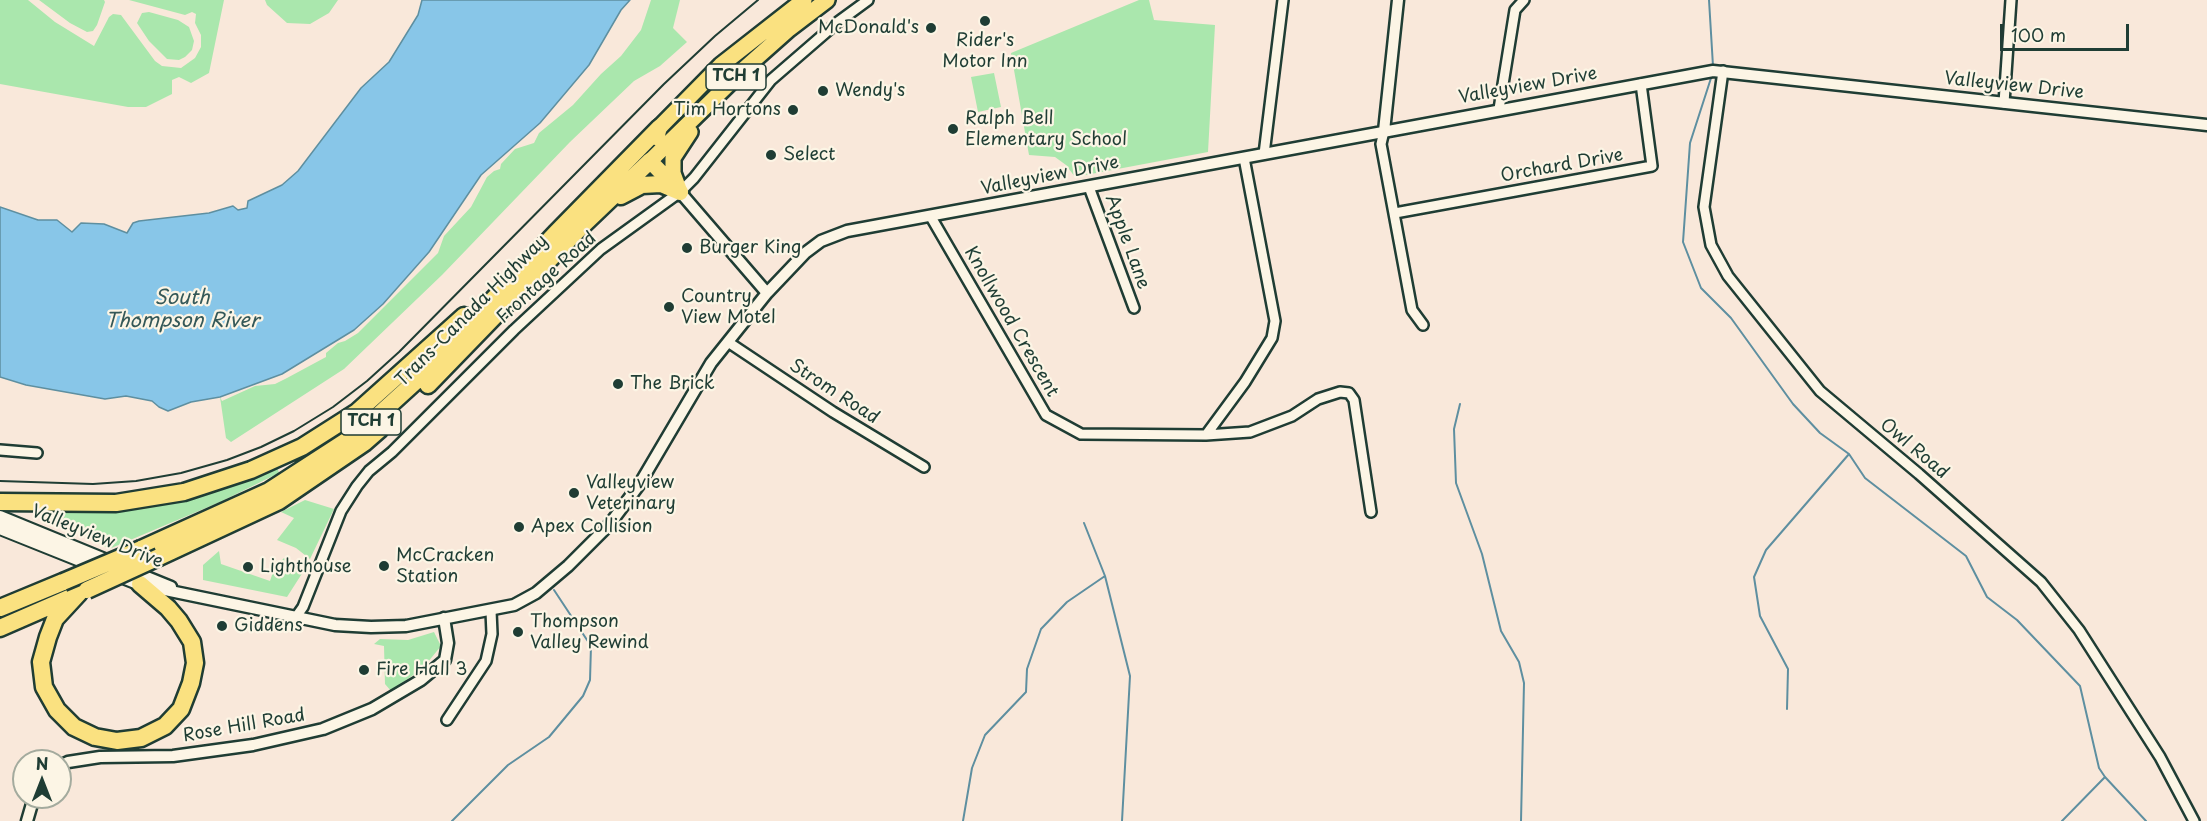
<!DOCTYPE html>
<style>
body{margin:0}
#map{position:relative;width:2207px;height:821px;overflow:hidden;background:#f9e8da;font-family:"Playpen Sans",sans-serif}
canvas{display:block}
.north{position:absolute;left:12px;top:749px;width:60px;height:60px;box-sizing:border-box;background:#fcf5e5;border:2px solid #a4ab9e;border-radius:50%;rotate:0deg;font-size:16px;font-weight:700;line-height:24px;text-align:center;color:#1f3d34}
.north::after{content:'';display:block;margin:auto;width:21px;height:27px;background:#1f3d34;clip-path:polygon(50% 0,100% 100%,50% 72%,0 100%)}
.scale{position:absolute;left:2000px;top:24px;width:129px;height:27px;box-sizing:border-box;border:3px solid #1f3d34;border-top:0;padding-left:8px;font-size:18px;line-height:21px;white-space:nowrap;color:#1f3d34;-webkit-text-stroke:4px #fcf5e5;paint-order:stroke}
</style>
<div id="map">
<canvas width="2207" height="821"></canvas>
<div class="north">N</div>
<div class="scale">100 m</div>
</div>
<script>
const c = document.querySelector('canvas').getContext('2d');
c.lineJoin = 'round';
function fillPath(path, color) { c.fillStyle = color; c.fill(path, 'evenodd'); }
const shape = rows => new Path2D(rows.map(r => 'M' + r).join(''));
function trace(path, color, width, dash) { c.strokeStyle = color; c.lineWidth = width; c.lineCap = dash ? 'butt' : 'round'; c.setLineDash(dash || []); c.stroke(path); }
function write(font, color, halo, rows, align = 'center') {
  c.font = font + ' "Playpen Sans",sans-serif'; c.lineWidth = 4.5; c.setLineDash([]); c.textBaseline = 'middle'; c.strokeStyle = halo; c.fillStyle = color; for (const [text, x, y, turn = 0] of rows) {
    c.save(); c.translate(x, y); c.rotate((+turn || 0) * Math.PI / 180); c.textAlign = isNaN(turn) ? turn : align; if (halo) c.strokeText(text, 0, 0); c.fillText(text, 0, 0); c.restore();
  }
}
fillPath(shape([
 [0,0,28,0,55,22,94,46,109,17,113,14,121,15,155,61,162,66,181,68,195,58,201,47,201,35,195,23,196,14,192,12,185,15,129,0,224,0,209,73,191,83,179,77,172,80,172,94,146,107,128,107,0,84],
 [39,0,104,0,105,2,97,25,93,31,87,32,70,23],
 [265,0,338,0,329,13,310,24,287,23,267,5],
 [651,0,680,0,673,28,687,42,660,66,634,81,570,142,442,275,344,369,231,442,226,438,220,397,222,401,255,386,275,384,287,378,326,357,326,353,338,343,345,341,358,333,438,253,444,236,471,207,487,177,494,171,500,169,501,164,515,149,534,143,539,133,573,105,601,74,621,56,641,30],
 [1139,0,1149,0,1154,20,1215,25,1208,152,1075,177,1066,165,1055,157,1029,155,1011,53],
 [149,12,178,20,189,27,194,41,192,50,185,57,179,60,167,59,149,41,137,23,142,13],
 [994,73,1001,107,978,112,971,77],
 [277,466,279,473,220,502,109,549,63,523,62,510],
 [305,500,334,509,310,559,296,548,277,540,294,518,281,512],
 [219,551,221,564,270,581,274,569,284,558,303,572,287,597,203,580,203,565],
 [434,632,441,646,423,668,391,691,385,684,384,646,374,644,380,639,408,640]
]), '#aae7ad');
const water = shape([
 [422,0,630,0,621,10,589,65,540,123,481,175,429,252,383,304,354,330,282,374,220,397,191,402,168,411,159,407,152,401,126,396,105,399,26,385,0,377,0,207,38,220,57,220,72,232,81,223,104,224,127,233,133,223,139,221,209,213,233,206,238,210,247,208,248,201,282,185,298,171,361,88,389,62,418,15,422,0]
]);
fillPath(water, '#88c6e8');
trace(water, '#5e8fa0', 1.5);
trace(shape([
 [1709,0,1713,66],
 [1712,75,1690,143,1683,242,1701,288,1731,318,1793,404,1820,433,1849,454,1865,478,1966,556,1987,597,2017,620,2080,686,2099,768,2105,777,2146,821],
 [1460,404,1454,429,1456,483,1482,554,1501,631,1519,662,1524,683,1521,821],
 [1084,523,1105,576,1130,676,1122,821],
 [1787,709,1788,669,1760,616,1754,577,1766,550,1849,454],
 [452,821,508,765,549,737,583,696,590,680,591,646,554,590],
 [963,821,972,768,985,735,1026,692,1027,669,1041,629,1067,602,1105,576],
 [2062,821,2105,777]
]), '#5e8fa0', 2);
const minor = shape([
 [1723,71,1704,207,1711,245,1728,276,1820,391,1919,474,2041,582,2079,630,2160,757,2194,821],
 [2004,103,2011,0],
 [1499,109,1515,10,1524,0],
 [1384,131,1381,144,1412,310,1423,325],
 [1264,154,1283,0],
 [1089,187,1134,308],
 [1395,213,1652,166,1641,84],
 [931,217,1046,415,1081,434,1206,435,1245,382,1272,338,1275,321,1244,158],
 [728,342,833,412,924,467],
 [1206,435,1250,432,1292,416,1318,399,1340,392,1349,393,1354,400,1371,512],
 [0,450,37,453],
 [296,617,303,607,341,511,357,486,369,471,392,452,514,330,601,249,680,192,694,178,771,80,838,22,868,0],
 [447,720,486,661,492,634,491,611]
]);
const tertiary = shape([
 [1384,131,1398,0],
 [680,192,767,293],
 [144,576,171,587],
 [146,586,335,625,371,627,406,626,514,605,536,593,568,566,609,525,639,485,711,363,767,293,805,253,821,241,847,231,1713,71,2207,125],
 [60,766,68,762,100,757,173,756,253,745,323,729,372,709,421,680,445,660,448,643,444,618],
 [27,821,34,797]
]);
const secondary = shape([
 [0,517,144,576],
 [0,528,140,584]
]);
const trunk = shape([
 [657,138,659,128,721,65,804,0],
 [650,161,744,69,789,29,827,0],
 [650,161,677,189],
 [680,192,673,173,673,158,690,132]
]);
const motorway = shape([
 [621,196,642,185,661,184,680,192],
 [428,385,582,226,650,161],
 [0,502,116,503,184,492,251,470,302,447,357,412,464,316],
 [141,549,269,491,360,432,416,381,556,233,659,128],
 [159,557,279,501,364,443,380,429],
 [79,593,55,619,48,637,41,662,44,687,57,710,74,727,95,737,117,741,141,738,165,726,181,709,191,683,195,663,192,642,179,621,168,608,140,584],
 [0,608,63,582],
 [0,628,71,597]
]);
trace(minor, '#1f3d34', 14);
trace(tertiary, '#1f3d34', 15);
trace(secondary, '#1f3d34', 16);
trace(trunk, '#1f3d34', 20);
trace(motorway, '#1f3d34', 21);
trace(minor, '#fcf5e5', 9);
trace(tertiary, '#fcf5e5', 10);
trace(secondary, '#fcf5e5', 12);
trace(trunk, '#fae180', 15);
trace(motorway, '#fae180', 16);
trace(shape([
 [0,481,93,484,136,481,181,473,227,460,261,447,294,431,333,407,367,381,399,352,664,84,715,36,758,0]
]), '#1f3d34', 2);
const motorwayBridge = shape([
 [63,582,141,549],
 [87,590,159,557]
]);
trace(motorwayBridge, '#1f3d34', 21, []);
trace(motorwayBridge, '#fae180', 16);
for (const [x, y, r, color] of [
 [985,21,6,"#1f3d34"],
 [931,28,6,"#1f3d34"],
 [823,91,6,"#1f3d34"],
 [793,110,6,"#1f3d34"],
 [953,129,6,"#1f3d34"],
 [771,155,6,"#1f3d34"],
 [687,248,6,"#1f3d34"],
 [669,307,6,"#1f3d34"],
 [618,384,6,"#1f3d34"],
 [574,493,6,"#1f3d34"],
 [519,527,6,"#1f3d34"],
 [384,566,6,"#1f3d34"],
 [248,567,6,"#1f3d34"],
 [222,626,6,"#1f3d34"],
 [518,632,6,"#1f3d34"],
 [364,670,6,"#1f3d34"]
]) { const dot = new Path2D(); dot.arc(x, y, r, 0, 2 * Math.PI); c.fillStyle = color; c.fill(dot); trace(dot, '#fcf5e5', 2); }
for (const [x, y, w] of [
 [736,77,60],
 [371,422,60]
]) { const box = new Path2D(); box.roundRect(x - w / 2, y - 13, w, 26, 4.5); c.fillStyle = '#fcf5e5'; c.fill(box); trace(box, '#1f3d34', 1.5); }
write('bold 16px', '#1f3d34', null, [
 ["TCH 1",736,77],
 ["TCH 1",371,422]
]);
write('18px', '#1f3d34', '#fcf5e5', [
 ["McDonald's",919,28,"right"],
 ["Rider's",985,41,"center"],
 ["Motor Inn",985,62,"center"],
 ["Wendy's",835,91],
 ["Tim Hortons",781,110,"right"],
 ["Ralph Bell",965,119],
 ["Elementary School",965,140],
 ["Select",783,155],
 ["Burger King",699,248],
 ["Country",681,297],
 ["View Motel",681,318],
 ["The Brick",630,384],
 ["Valleyview",586,483],
 ["Veterinary",586,504],
 ["Apex Collision",531,527],
 ["McCracken",396,556],
 ["Station",396,577],
 ["Lighthouse",260,567],
 ["Thompson",530,622],
 ["Valley Rewind",530,643],
 ["Giddens",234,626],
 ["Fire Hall 3",376,670]
], 'left');
write('18px', '#1f3d34', '#fcf5e5', [
 ["Valleyview Drive",1528,86,-10],
 ["Valleyview Drive",2014,86,6],
 ["Orchard Drive",1562,166,-10],
 ["Valleyview Drive",1050,176,-11],
 ["Apple Lane",1127,242,70],
 ["Frontage Road",547,278,-42],
 ["Trans-Canada Highway",472,311,-45],
 ["Knollwood Crescent",1011,322,60],
 ["Strom Road",834,392,33],
 ["Owl Road",1914,449,40],
 ["Valleyview Drive",97,537,22],
 ["Rose Hill Road",244,726,-10]
]);
write('italic 20px', '#345858', '#fcf5e5', [
 ["South",182,298],
 ["Thompson River",182,321]
]);
</script>
